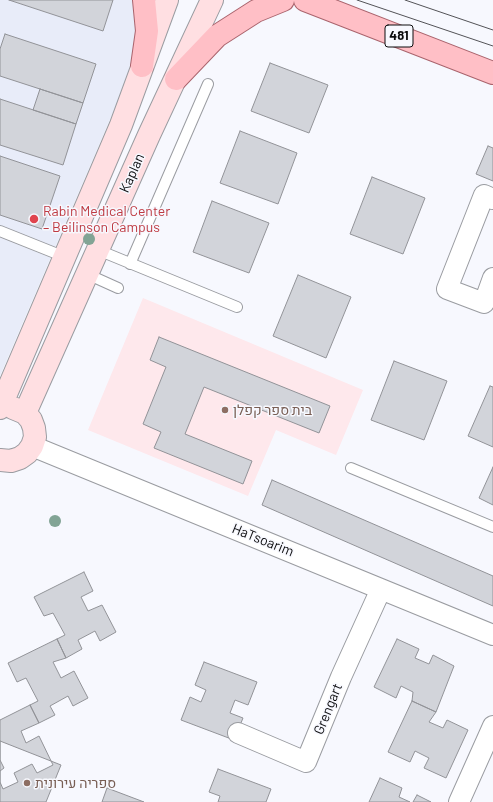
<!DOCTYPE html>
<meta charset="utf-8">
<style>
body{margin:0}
canvas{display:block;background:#f7f8fe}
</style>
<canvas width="493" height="802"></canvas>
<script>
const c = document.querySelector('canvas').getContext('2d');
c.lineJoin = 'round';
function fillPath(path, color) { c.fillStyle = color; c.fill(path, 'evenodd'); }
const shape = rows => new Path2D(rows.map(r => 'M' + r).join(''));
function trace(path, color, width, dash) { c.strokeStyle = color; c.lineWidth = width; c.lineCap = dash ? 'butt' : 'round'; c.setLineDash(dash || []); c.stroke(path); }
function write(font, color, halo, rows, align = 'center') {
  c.font = font + ' Barlow,Heebo,sans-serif'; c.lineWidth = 3; c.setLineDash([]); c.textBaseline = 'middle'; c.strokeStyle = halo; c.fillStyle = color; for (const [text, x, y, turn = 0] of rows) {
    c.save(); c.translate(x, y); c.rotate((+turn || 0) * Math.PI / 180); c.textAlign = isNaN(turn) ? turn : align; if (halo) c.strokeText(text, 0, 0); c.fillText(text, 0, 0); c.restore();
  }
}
fillPath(shape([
 [0,0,135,0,136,16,135,61,0,376]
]), '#e8ecf9');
fillPath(shape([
 [143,298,363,390,336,455,276,430,248,496,88,430]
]), '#fee8ec');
const building = shape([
 [9,0,113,0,103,31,9,0],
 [5,34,96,64,83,103,0,76,0,49,5,34],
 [270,63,328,85,309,133,251,111,270,63],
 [40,89,83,103,76,124,33,110,40,89],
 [0,99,76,124,63,165,0,145,0,99],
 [240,131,297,153,278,204,220,183,240,131],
 [488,146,493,148,493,181,476,174,488,146],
 [0,156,60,176,42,229,0,215,0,156],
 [372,177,425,198,403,254,350,234,372,177],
 [212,201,269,223,249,273,193,252,212,201],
 [298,275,351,297,326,358,273,336,298,275],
 [159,337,330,406,319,433,204,387,185,434,252,461,243,484,154,448,161,432,143,424,166,367,150,360,159,337],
 [394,361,447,381,424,440,371,420,394,361],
 [490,386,493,387,493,447,468,436,490,386],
 [493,467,493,505,479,498,493,467],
 [272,480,493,576,493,606,262,505,272,480],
 [84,572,93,591,81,597,88,611,102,605,116,632,100,641,95,631,78,640,82,649,66,658,57,639,65,635,53,613,44,616,34,597,84,572],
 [57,639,66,658,53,662,61,678,74,671,88,698,73,706,68,696,50,706,55,715,39,723,30,705,38,701,26,678,17,682,8,663,57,639],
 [397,639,419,649,415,658,429,664,433,655,454,666,436,712,412,701,413,692,401,686,396,698,374,687,397,639],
 [204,662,257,682,248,705,235,700,230,713,243,718,234,740,181,720,190,697,201,702,206,690,195,685,204,662],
 [412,701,436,712,429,722,443,728,447,720,468,730,446,778,424,768,429,758,415,751,410,762,388,752,412,701],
 [30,705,39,723,21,731,26,743,39,736,53,765,37,773,32,764,14,773,18,782,3,789,0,782,0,771,4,768,0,760,0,720,30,705],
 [0,741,61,765,46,802,0,802,0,741],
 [218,769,271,789,266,802,218,802,220,796,209,792,218,769],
 [380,778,402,788,399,797,410,802,369,802,380,778],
 [107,788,144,802,102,802,107,788],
 [417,795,431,802,413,802,417,795]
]);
fillPath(building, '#d2d4da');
trace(building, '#929398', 1);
const lane = shape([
 [0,231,65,257],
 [98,250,237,307],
 [130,264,208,84],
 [87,274,118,288],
 [351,468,493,527]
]);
const street = shape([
 [493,199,484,195,447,289,484,303,493,278],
 [32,446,493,635],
 [238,733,306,762,341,677,381,589],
 [459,802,493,726]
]);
const secondary = shape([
 [0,408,121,125,167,0],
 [25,413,149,135,212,0],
 [0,460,11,461,20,458,27,453,32,446,35,437,34,428,31,420,25,413,13,408]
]);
const primary = shape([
 [305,0,493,73],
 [142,66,147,31,144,0],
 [176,79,217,36,256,11,283,0]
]);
trace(lane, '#9a9ca1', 12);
trace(street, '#9a9ca1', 22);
trace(secondary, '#9a9ca1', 24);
trace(primary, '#aa646d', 24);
trace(lane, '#fff', 10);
trace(street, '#fff', 20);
trace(secondary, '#ffdfe2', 22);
trace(primary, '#ffbfc6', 22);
trace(shape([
 [357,0,493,46],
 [405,0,493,30]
]), '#535357', 1);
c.fillStyle = '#82a495';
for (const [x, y] of [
 [89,239],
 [55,521]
]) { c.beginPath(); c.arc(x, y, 6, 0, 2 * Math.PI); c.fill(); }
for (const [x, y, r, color] of [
 [34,219,5,"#e0444e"],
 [225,410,4,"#8d6e63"],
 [27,783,4,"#8d6e63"]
]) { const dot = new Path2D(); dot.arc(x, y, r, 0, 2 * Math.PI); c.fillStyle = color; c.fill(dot); trace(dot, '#f7f8fe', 1.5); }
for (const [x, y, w] of [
 [399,36,28]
]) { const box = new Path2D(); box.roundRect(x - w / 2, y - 11, w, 22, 3); c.fillStyle = '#f7f8fe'; c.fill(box); trace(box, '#0c0c0e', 1); }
write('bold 13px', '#0c0c0e', null, [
 ["481",399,36]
]);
write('14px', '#0c0c0e', '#f7f8fe', [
 ["Kaplan",132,173,-66],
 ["HaTsoarim",263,540,22],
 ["Grengart",328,709,-68]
]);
write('14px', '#be3a42', '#f7f8fe', [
 ["Rabin Medical Center",43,211],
 ["– Beilinson Campus",43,227]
], 'left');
write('14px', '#785e54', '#f7f8fe', [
 ["בית ספר קפלן",233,410],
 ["ספריה עירונית",35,783]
], 'left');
</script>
